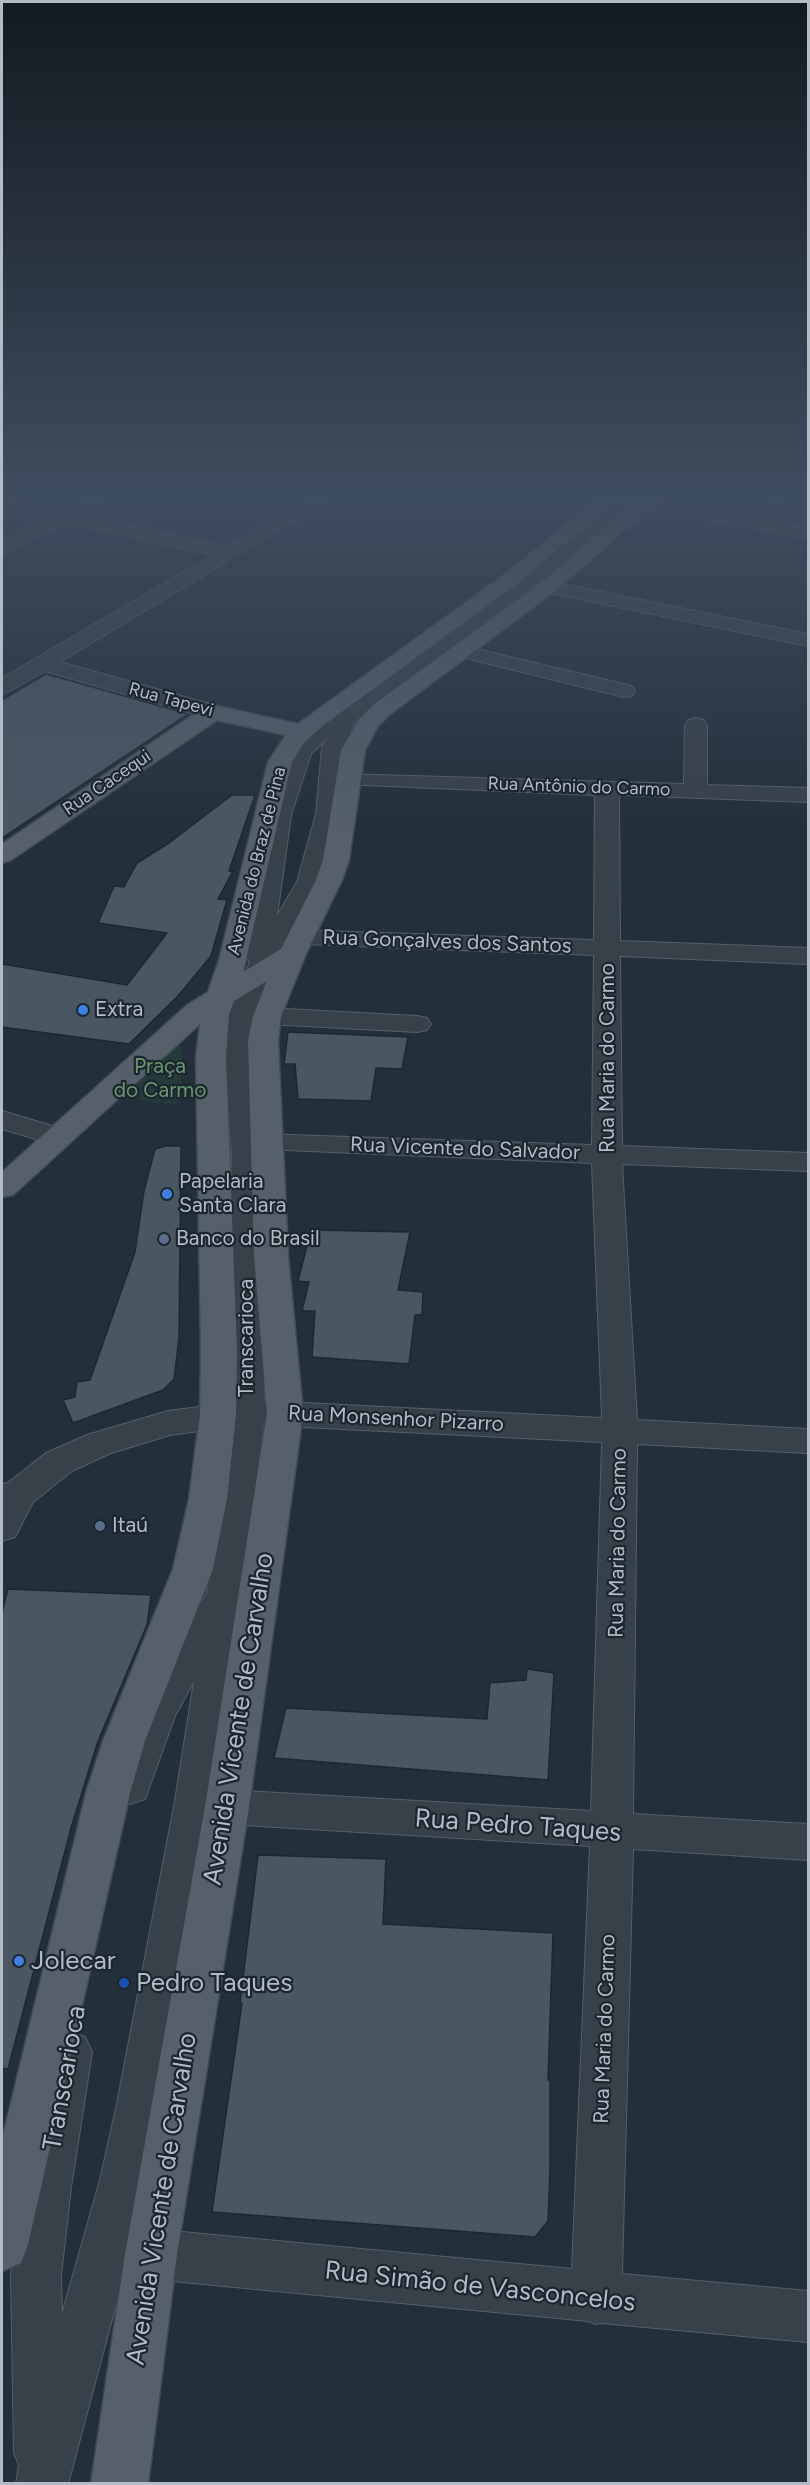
<!DOCTYPE html>
<meta charset="utf-8">
<style>
body{margin:0}
#map{position:relative;width:810px;height:2485px;overflow:hidden;background:#232f3a;font-family:Figtree,sans-serif}
canvas{display:block}
.frame{position:absolute;inset:0;border:3px solid #b2bcc6;pointer-events:none}
</style>
<div id="map">
<canvas width="810" height="2485"></canvas>
<div class="frame"></div>
</div>
<script>
const c = document.querySelector('canvas').getContext('2d');
c.lineJoin = 'round';
function fillPath(path, color) { c.fillStyle = color; c.fill(path, 'evenodd'); }
const shape = rows => new Path2D(rows.map(r => 'M' + r).join(''));
function trace(path, color, width, dash) { c.strokeStyle = color; c.lineWidth = width; c.lineCap = dash ? 'butt' : 'round'; c.setLineDash(dash || []); c.stroke(path); }
function write(font, color, halo, rows, align = 'center') {
  c.font = font + ' Figtree,sans-serif'; c.lineWidth = 4.5; c.setLineDash([]); c.textBaseline = 'middle'; c.strokeStyle = halo; c.fillStyle = color; for (const [text, x, y, turn = 0] of rows) {
    c.save(); c.translate(x, y); c.rotate((+turn || 0) * Math.PI / 180); c.textAlign = isNaN(turn) ? turn : align; if (halo) c.strokeText(text, 0, 0); c.fillText(text, 0, 0); c.restore();
  }
}
fillPath(shape([
 [170,1043,182,1046,181,1099,175,1105,119,1097]
]), '#253b3b');
const building = shape([
 [46,674,188,714,2,838,2,700,46,674],
 [232,795,255,795,229,871,233,871,218,899,227,900,211,956,178,996,129,1044,2,1027,2,964,127,985,167,933,98,923,114,886,124,887,137,863,169,843,232,795],
 [288,1032,408,1037,402,1069,376,1068,371,1101,298,1099,295,1064,284,1064,288,1032],
 [165,1146,181,1146,179,1338,174,1379,163,1390,73,1423,63,1400,75,1397,77,1382,90,1380,135,1252,144,1191,155,1149,165,1146],
 [311,1230,410,1232,398,1290,423,1292,422,1315,415,1315,409,1364,312,1357,315,1311,302,1311,309,1282,298,1281,311,1230],
 [8,1589,151,1595,147,1625,98,1741,71,1828,8,2069,2,2068,2,1613,8,1589],
 [527,1669,554,1673,548,1780,274,1758,286,1708,487,1719,490,1683,526,1680,527,1669],
 [258,1855,386,1859,383,1924,553,1933,548,2080,550,2080,550,2170,548,2221,535,2237,212,2212,242,2003,240,2003,258,1855]
]);
fillPath(building, '#4a5763');
trace(building, '#1e2831', 1.5);
const minor = shape([
 [98,492,121,492,81,515,227,547,320,492,342,492,60,662,221,707,224,712,221,717,205,717,45,671,9,691,2,693,2,678,213,555,67,523,2,554,2,542,47,518,2,508,2,498,62,511,98,492],
 [625,492,645,492,556,569,403,687,355,721,344,747,342,774,684,784,685,725,688,720,696,718,704,720,707,725,707,785,808,788,808,802,619,795,620,941,808,948,808,964,620,956,622,1146,808,1153,808,1171,622,1164,637,1420,808,1429,808,1453,637,1444,633,1814,808,1824,808,1860,633,1849,622,2274,808,2291,808,2342,601,2323,596,2324,588,2321,151,2279,133,2271,128,2259,68,2484,16,2484,19,2465,14,2453,11,2276,21,2187,46,2052,53,2037,69,2031,85,2037,92,2052,71,2187,61,2276,62,2314,100,2180,117,2104,175,1801,194,1681,175,1716,145,1799,130,1804,115,1799,109,1787,135,1716,185,1625,207,1594,228,1427,170,1435,111,1453,72,1471,33,1502,15,1537,2,1541,2,1484,8,1483,46,1453,87,1435,168,1411,230,1403,232,1155,225,1060,228,1009,250,962,245,956,267,815,289,752,312,727,338,713,389,679,542,561,625,492],
 [326,739,322,747,316,814,297,882,277,916,291,815,311,754,326,739],
 [342,784,595,795,594,940,294,930,321,882,340,814,342,784],
 [289,938,301,944,594,955,592,1145,260,1134,253,1060,255,1019,267,1024,417,1032,427,1030,431,1024,427,1018,417,1016,267,1008,255,1013,268,975,289,938],
 [261,1149,592,1163,602,1418,264,1401,261,1149],
 [263,1425,602,1442,591,1811,227,1790,218,1793,245,1596,263,1425],
 [214,1820,227,1824,590,1846,572,2269,151,2229,134,2236,165,2104,214,1820],
 [775,492,794,492,769,520,808,528,808,538,646,508,637,503,646,498,752,517,775,492],
 [548,581,808,634,808,646,541,591,538,587,541,583,548,581],
 [464,646,632,686,635,691,632,696,624,697,457,656,454,652,457,648,464,646],
 [2,1111,66,1130,71,1136,66,1142,56,1145,2,1129,2,1111]
]);
const major = shape([
 [606,492,626,492,518,583,321,727,303,744,292,762,243,972,281,949,316,880,323,860,341,750,360,718,373,705,541,583,648,492,668,492,555,591,389,715,378,726,365,750,349,860,342,880,306,954,281,1016,278,1040,288,1255,303,1413,249,1807,177,2254,148,2484,91,2484,125,2254,205,1807,267,1413,254,1255,248,1040,253,1016,267,981,234,1001,229,1015,226,1057,237,1352,236,1415,227,1499,213,1569,145,1741,130,1793,28,2245,21,2263,2,2271,2,2140,86,1793,103,1741,173,1569,189,1499,200,1415,201,1352,196,1057,200,1024,13,1195,2,1197,2,1172,187,1005,208,992,219,960,268,762,286,735,217,720,11,860,2,863,2,844,205,707,213,705,298,724,504,575,606,492]
]);
trace(minor, '#555f68', 2);
trace(major, '#404a53', 3);
fillPath(minor, '#37414a');
fillPath(major, '#55606a');
const sky = c.createLinearGradient(0, 0, 0, 840);
sky.addColorStop(0, '#131a20');
sky.addColorStop(0.59, '#3f4d60');
sky.addColorStop(1, '#3f4d6000');
c.fillStyle = sky;
c.fillRect(0, 0, 810, 840);
for (const [x, y, r, color] of [
 [83,1010,6,"#3f7fe0"],
 [167,1194,6,"#3f7fe0"],
 [164,1239,6,"#5c6f8a"],
 [100,1526,6,"#5c6f8a"],
 [19,1961,6,"#3f7fe0"],
 [124,1983,6,"#1a4fb4"]
]) { const dot = new Path2D(); dot.arc(x, y, r, 0, 2 * Math.PI); c.fillStyle = color; c.fill(dot); trace(dot, '#1c262f', 2); }
write('18px', '#b2bcc6', '#1c262f', [
 ["Rua Tapevi",171,700,15],
 ["Rua Cacequi",107,783,-34],
 ["Rua Antônio do Carmo",579,787,2],
 ["Avenida do Braz de Pina",257,861,-76]
]);
write('21px', '#b2bcc6', '#1c262f', [
 ["Rua Gonçalves dos Santos",447,942,2],
 ["Rua Maria do Carmo",608,1058,-90],
 ["Rua Vicente do Salvador",465,1149,2],
 ["Transcarioca",247,1338,-90],
 ["Rua Monsenhor Pizarro",396,1419,3],
 ["Rua Maria do Carmo",618,1543,-89],
 ["Rua Maria do Carmo",605,2029,-88]
]);
write('21px', '#b2bcc6', '#1c262f', [
 ["Extra",95,1010],
 ["Papelaria",179,1182],
 ["Santa Clara",179,1206],
 ["Banco do Brasil",176,1239],
 ["Itaú",112,1526]
], 'left');
write('21px', '#6a9670', '#1c262f', [
 ["Praça",160,1067],
 ["do Carmo",160,1091]
]);
write('26px', '#b2bcc6', '#1c262f', [
 ["Avenida Vicente de Carvalho",239,1719,-81],
 ["Rua Pedro Taques",518,1826,4],
 ["Transcarioca",65,2078,-80],
 ["Avenida Vicente de Carvalho",162,2199,-81],
 ["Rua Simão de Vasconcelos",480,2287,6]
]);
write('26px', '#b2bcc6', '#1c262f', [
 ["Jolecar",31,1961],
 ["Pedro Taques",136,1983]
], 'left');
</script>
